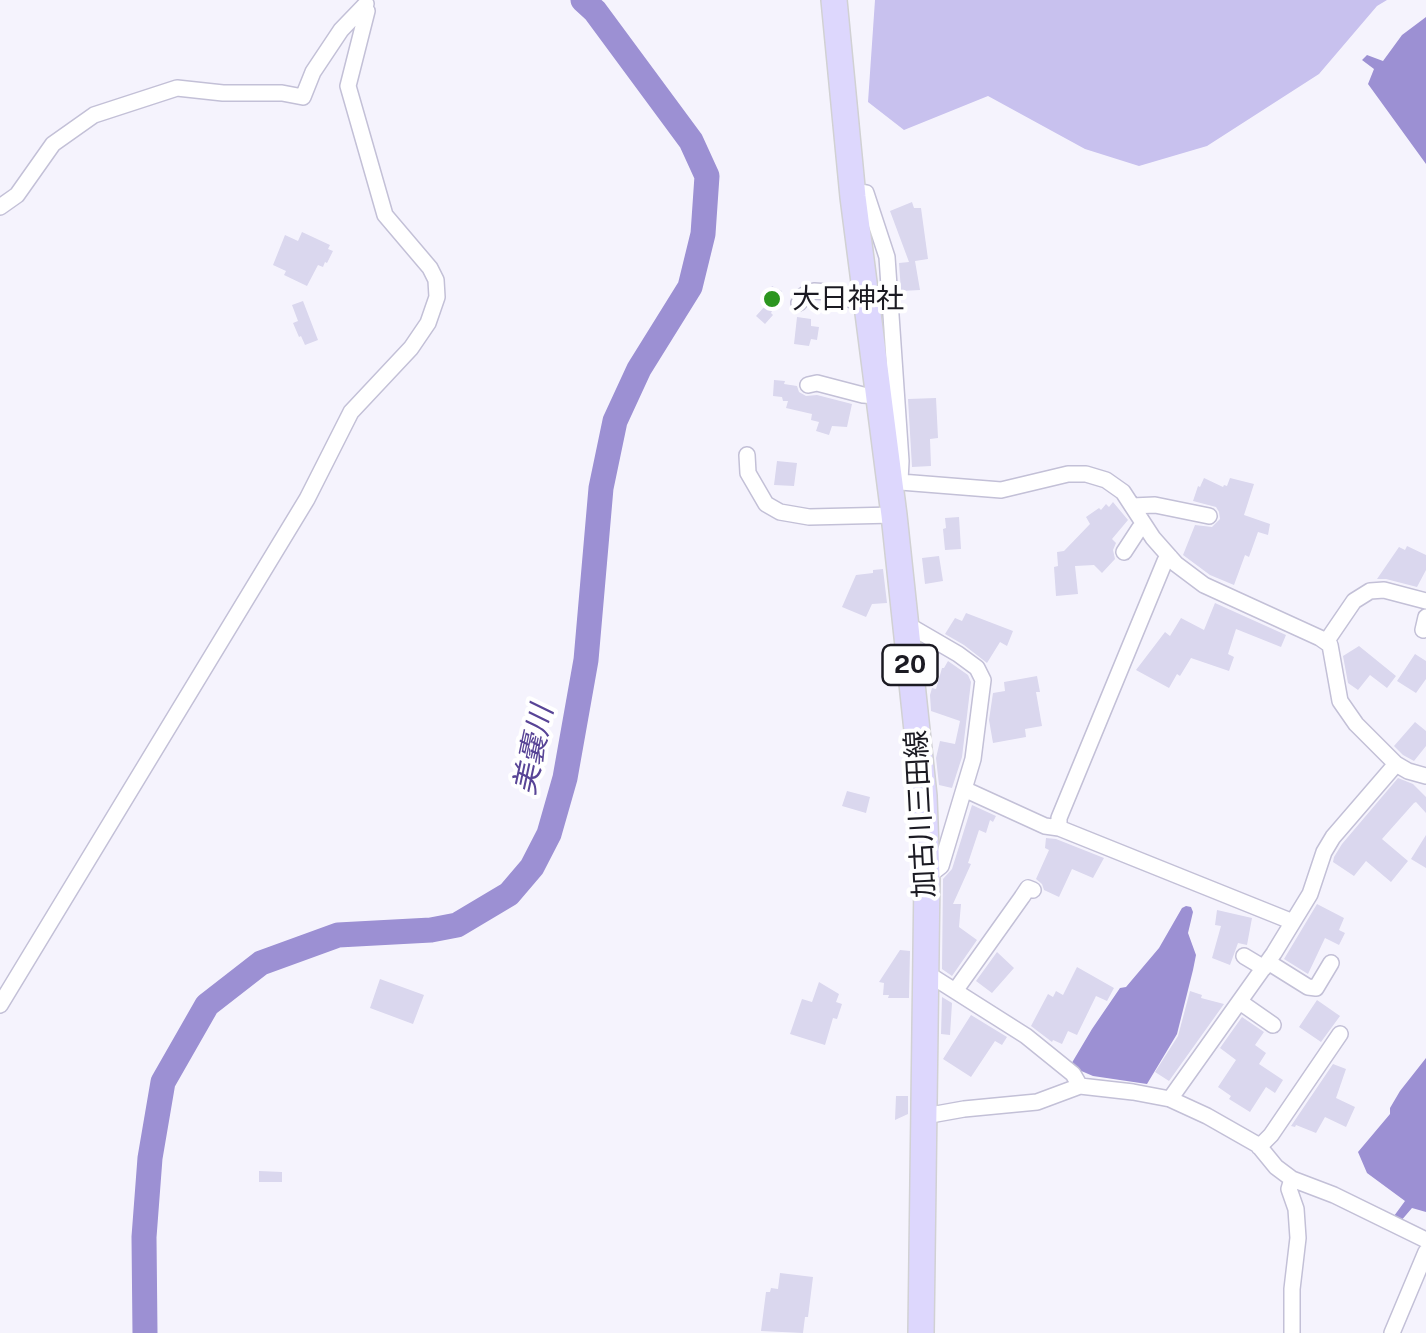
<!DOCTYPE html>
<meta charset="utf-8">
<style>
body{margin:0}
canvas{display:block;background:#f5f3fd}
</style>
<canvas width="1426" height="1333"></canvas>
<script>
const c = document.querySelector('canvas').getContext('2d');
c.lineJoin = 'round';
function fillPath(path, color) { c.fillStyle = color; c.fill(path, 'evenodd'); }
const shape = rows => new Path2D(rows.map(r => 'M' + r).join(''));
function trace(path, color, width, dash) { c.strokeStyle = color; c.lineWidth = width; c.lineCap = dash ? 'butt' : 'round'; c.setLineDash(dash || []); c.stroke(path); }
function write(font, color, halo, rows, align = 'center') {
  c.font = font + ' "Public Sans","Noto Sans JP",sans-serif'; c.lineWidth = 8; c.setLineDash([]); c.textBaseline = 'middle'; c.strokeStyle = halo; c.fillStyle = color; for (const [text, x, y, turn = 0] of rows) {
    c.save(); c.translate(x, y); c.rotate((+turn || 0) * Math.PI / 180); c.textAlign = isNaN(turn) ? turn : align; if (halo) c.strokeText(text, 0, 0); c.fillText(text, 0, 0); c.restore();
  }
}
fillPath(shape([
 [875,0,1387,0,1377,6,1319,74,1207,146,1139,166,1085,149,988,96,904,130,868,102]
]), '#c8c1ee');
fillPath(shape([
 [1426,17,1426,164,1368,84,1374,69,1362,60,1367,55,1383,61,1402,35],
 [1186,906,1191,907,1193,912,1188,933,1196,955,1193,970,1177,1034,1147,1084,1093,1076,1079,1070,1077,1072,1070,1066,1092,1029,1120,988,1126,987,1159,948,1182,908],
 [1426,1058,1426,1212,1412,1208,1400,1222,1394,1216,1405,1201,1367,1173,1358,1152,1390,1114,1390,1108,1400,1091]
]), '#9c90d3');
trace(shape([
 [145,1333,144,1237,150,1158,163,1082,207,1005,261,963,338,935,431,930,457,925,509,894,532,867,549,834,565,778,586,660,601,488,615,421,639,369,690,287,703,234,707,176,691,141,595,11,583,0]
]), '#9c90d3', 25);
fillPath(shape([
 [912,202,914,208,921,208,928,259,915,261,920,290,901,291,899,263,909,262,890,211],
 [302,232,330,245,328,249,333,251,327,263,325,262,323,267,318,265,307,286,284,275,286,271,273,265,285,235,298,241],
 [772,286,782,291,771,313,773,315,765,324,756,316,765,306,762,304],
 [303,301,318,340,305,345,301,336,299,337,293,323,298,321,292,305],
 [797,317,811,319,811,326,819,327,817,340,811,339,809,346,794,344],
 [774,380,785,381,784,384,797,386,799,392,806,396,817,395,852,404,847,427,832,426,829,435,816,431,819,422,811,420,812,414,786,408,788,401,783,401,782,397,773,396],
 [936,398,938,438,930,439,931,466,912,467,908,399],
 [777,461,797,463,794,486,774,485],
 [1204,478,1223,487,1224,485,1227,486,1230,478,1254,484,1244,515,1270,524,1268,535,1258,532,1249,557,1245,555,1234,585,1210,575,1183,555,1195,525,1212,527,1220,519,1219,512,1216,507,1193,501,1198,486,1200,487],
 [1113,502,1128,520,1112,539,1116,543,1113,550,1115,559,1102,573,1094,565,1075,566,1078,594,1056,596,1054,567,1058,566,1057,552,1064,551,1090,524,1086,517,1099,508,1101,510,1106,504,1109,507],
 [959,517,961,549,945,550,943,529,946,528,945,518],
 [1407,546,1426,555,1426,570,1417,587,1386,579,1377,579,1399,547,1405,550],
 [939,556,943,581,925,584,922,558],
 [883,569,887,603,872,604,866,617,842,607,856,575,873,573,873,570],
 [1215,603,1286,635,1281,647,1236,629,1228,654,1234,657,1229,671,1191,658,1180,676,1177,674,1169,688,1136,670,1165,632,1170,636,1181,618,1204,630],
 [966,613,1013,631,1007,646,1000,642,987,663,964,645,945,634,955,618,962,621],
 [1359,646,1396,676,1387,688,1370,675,1358,690,1348,683,1343,656],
 [1415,654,1426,661,1426,679,1416,693,1397,681],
 [948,661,968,675,971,682,962,757,952,788,939,785,936,758,940,741,955,744,960,721,931,711,930,695,932,688,936,689,942,668,944,668],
 [1037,676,1040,692,1036,692,1042,726,1025,729,1026,737,993,743,989,720,993,693,1005,691,1004,682],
 [1415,722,1426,731,1426,746,1414,761,1403,755,1394,746],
 [1398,778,1413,784,1426,797,1426,813,1416,802,1414,803,1382,839,1408,861,1391,882,1366,861,1354,876,1333,862,1334,857,1342,844],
 [847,791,870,797,866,813,842,806],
 [972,805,996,816,993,822,990,820,986,833,979,830,968,863,971,864,953,904,961,904,959,927,977,940,952,976,942,969,943,879,952,869],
 [1426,835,1426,868,1411,859],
 [1046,838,1056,839,1104,858,1093,878,1072,869,1059,897,1044,890,1042,884,1036,879,1049,850,1045,848],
 [1317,904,1344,918,1339,930,1345,933,1339,945,1325,938,1308,974,1284,959],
 [1217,910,1252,918,1247,945,1238,943,1230,965,1212,958,1221,926,1215,925],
 [900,950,910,951,909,998,888,998,889,995,883,995,884,983,879,982],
 [997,952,1014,968,992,993,976,981],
 [1077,967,1114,988,1107,1001,1096,996,1077,1035,1068,1031,1062,1044,1053,1040,1052,1042,1031,1026,1048,994,1053,997,1056,991,1063,995],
 [380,979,424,995,413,1024,370,1008],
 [819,982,839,994,836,1002,842,1004,837,1019,833,1018,825,1045,790,1034,802,999,812,1002],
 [1190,991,1202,995,1201,998,1224,1004,1169,1081,1155,1072,1178,1036],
 [942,997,952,1003,950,1035,941,1034],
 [1317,1000,1340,1016,1321,1042,1299,1027],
 [971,1015,1007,1037,1002,1045,995,1041,971,1077,943,1059],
 [1242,1017,1264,1032,1255,1045,1266,1053,1259,1064,1283,1080,1275,1093,1266,1087,1250,1112,1229,1099,1231,1096,1218,1087,1236,1060,1220,1048],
 [1333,1064,1346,1069,1336,1098,1355,1107,1346,1127,1325,1117,1316,1133,1296,1125,1295,1127,1291,1126],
 [896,1096,908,1096,908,1114,895,1120],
 [259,1171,282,1172,282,1182,259,1182],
 [780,1273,813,1277,808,1317,805,1317,803,1333,761,1331,766,1292,770,1292,771,1288,778,1289]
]), '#dad7ee');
const street = shape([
 [853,191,866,193,887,257,901,461,900,482],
 [0,207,17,195,53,144,94,115,177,88,223,93,282,93,303,97,313,72,341,30,366,4],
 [799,303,804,295,814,291,829,292,852,300,866,303],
 [808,385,817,383,863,395,878,396],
 [747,455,748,473,766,504,780,512,809,517,894,515],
 [888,481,1001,490,1068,474,1086,474,1106,480,1123,492,1153,538,1176,564,1204,585,1320,638,1330,645,1340,701,1356,724,1396,764,1408,771,1426,776],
 [1132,506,1155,505,1209,516],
 [1124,552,1139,529,1145,526],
 [906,628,915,629,958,654,977,668,983,680,973,759,941,866,927,877],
 [1423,630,1426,617],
 [1326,642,1354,601,1370,591,1384,590,1426,601],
 [964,789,1045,826,1059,828,1293,922],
 [1059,828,1059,818,1165,561,1170,557],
 [1244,956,1264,968],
 [1268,962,1308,987,1316,988,1331,963],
 [927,976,933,977,1026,1036,1073,1074,1080,1086],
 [955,991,1022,897,1028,888,1033,890],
 [1240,1002,1273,1025],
 [0,1005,307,499,351,412,411,348,428,323,437,297,436,280,430,268,385,215,348,86,367,11,363,7],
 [1170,1099,1274,953,1310,894,1324,852,1333,837,1396,764],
 [925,1116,964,1109,1037,1102,1080,1086,1133,1092,1170,1099,1207,1116,1258,1145,1276,1167,1292,1179,1334,1195,1426,1240],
 [1259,1147,1271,1135,1340,1034],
 [1292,1179,1289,1189,1296,1209,1298,1238,1292,1289,1292,1333],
 [1392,1333,1426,1252]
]);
const primary = shape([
 [834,0,853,197,894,515,924,796,927,877,921,1333]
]);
trace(street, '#c3c0d7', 18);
trace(primary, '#d1d1d3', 28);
trace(street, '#fff', 15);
trace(primary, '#ddd7fd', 25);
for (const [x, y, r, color] of [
 [772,299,10,"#2c961f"]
]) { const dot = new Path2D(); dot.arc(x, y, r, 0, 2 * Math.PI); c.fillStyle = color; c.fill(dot); trace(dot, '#fff', 4); }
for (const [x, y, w] of [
 [910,665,55]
]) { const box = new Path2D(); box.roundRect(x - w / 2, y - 20, w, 40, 8); c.fillStyle = '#fff'; c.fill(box); trace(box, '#1b1a22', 2.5); }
write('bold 25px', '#1b1a22', null, [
 ["20",910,665]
]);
write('28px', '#1b1a22', '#fff', [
 ["大日神社",792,299]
], 'left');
write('28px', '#1b1a22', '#fff', [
 ["加古川三田線",921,814,-93]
]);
write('italic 30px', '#584496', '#fff', [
 ["美嚢川",534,750,-78]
]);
</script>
